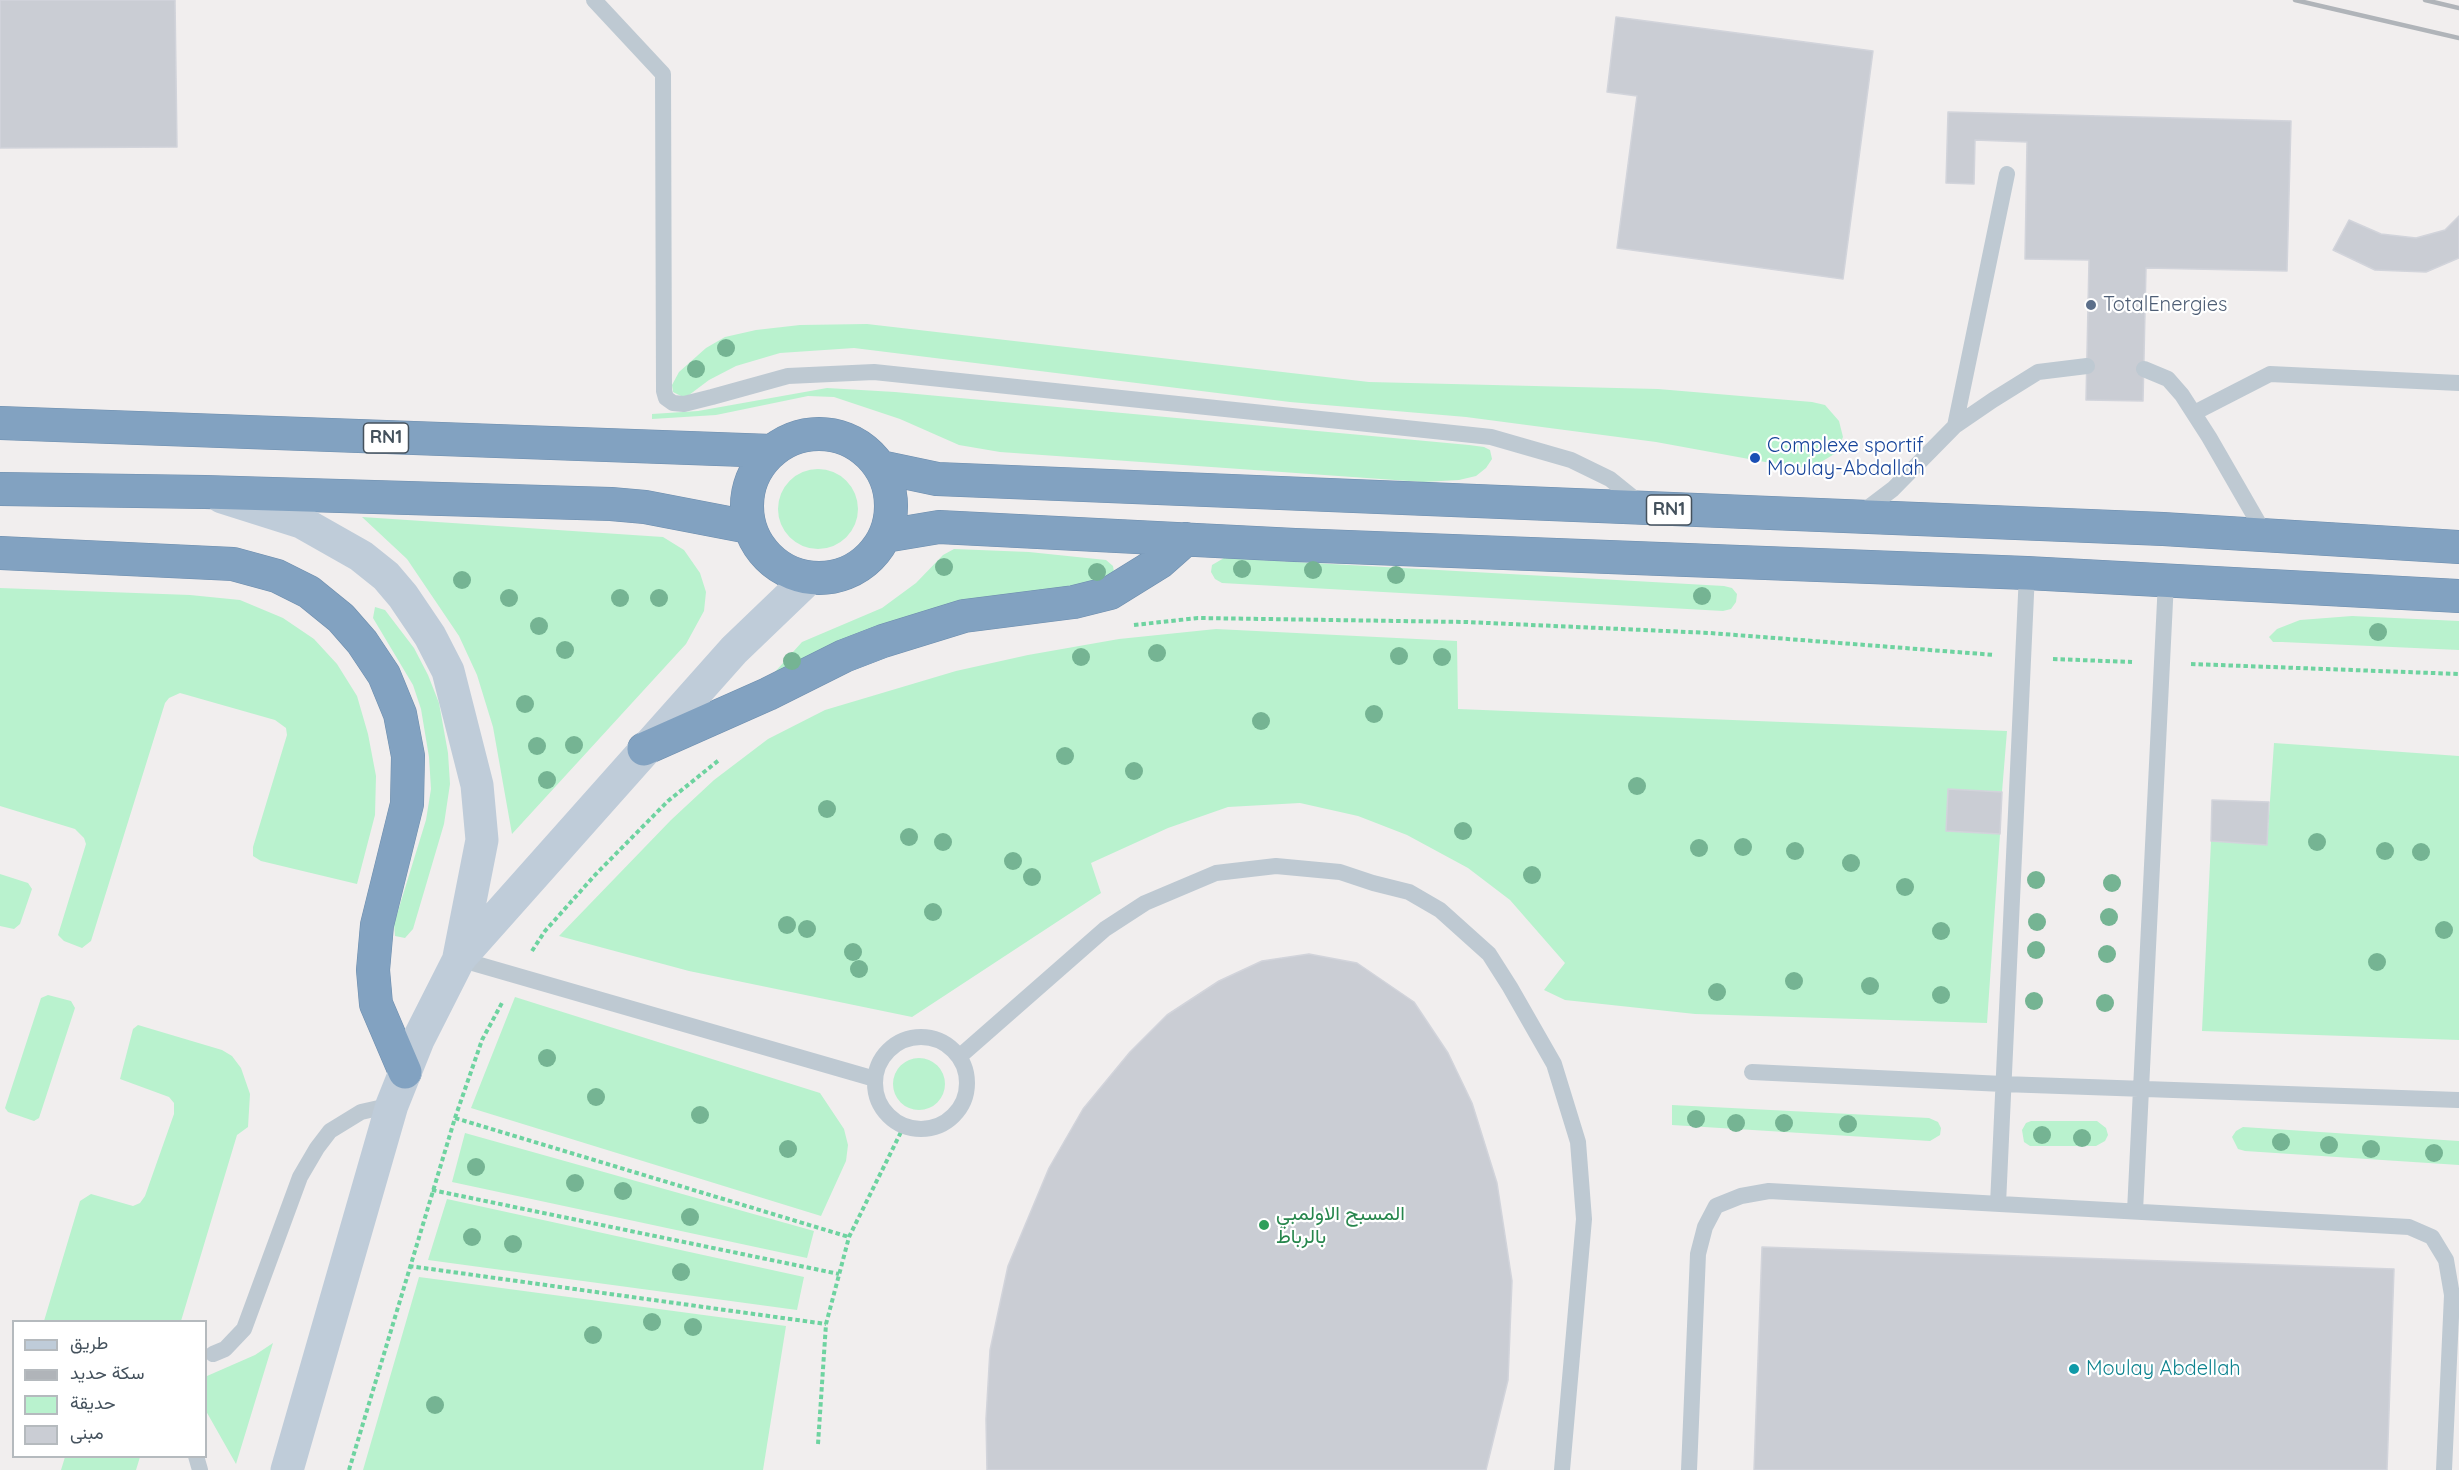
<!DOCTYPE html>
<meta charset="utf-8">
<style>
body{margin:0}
#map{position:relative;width:2459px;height:1470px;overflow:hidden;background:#f1eeee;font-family:Quicksand,Vazirmatn,sans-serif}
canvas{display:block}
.legend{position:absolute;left:12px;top:1320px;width:195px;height:138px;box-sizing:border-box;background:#fff;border:2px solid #b5babe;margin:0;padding:8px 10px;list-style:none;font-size:18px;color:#45525d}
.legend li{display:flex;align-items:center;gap:12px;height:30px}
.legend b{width:30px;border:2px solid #b5babe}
</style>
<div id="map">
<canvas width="2459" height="1470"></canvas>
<ul class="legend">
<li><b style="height:8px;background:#bfccd9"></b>طريق</li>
<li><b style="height:8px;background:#b0b4b9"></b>سكة حديد</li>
<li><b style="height:16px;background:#b9f2ce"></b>حديقة</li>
<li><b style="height:16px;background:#cacdd4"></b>مبنى</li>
</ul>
</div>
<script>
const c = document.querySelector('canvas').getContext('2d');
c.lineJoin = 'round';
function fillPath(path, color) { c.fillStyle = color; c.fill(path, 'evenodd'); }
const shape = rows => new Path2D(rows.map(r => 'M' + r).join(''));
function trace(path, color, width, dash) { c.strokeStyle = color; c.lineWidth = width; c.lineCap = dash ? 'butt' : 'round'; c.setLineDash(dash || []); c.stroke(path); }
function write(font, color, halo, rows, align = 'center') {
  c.font = font + ' Quicksand,Vazirmatn,sans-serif'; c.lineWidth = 4.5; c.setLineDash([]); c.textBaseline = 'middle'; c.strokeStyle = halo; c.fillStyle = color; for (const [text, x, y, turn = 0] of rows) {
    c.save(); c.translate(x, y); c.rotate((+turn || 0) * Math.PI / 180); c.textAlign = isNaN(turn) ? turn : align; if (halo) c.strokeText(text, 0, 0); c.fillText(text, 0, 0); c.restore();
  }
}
fillPath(shape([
 [867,324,1369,382,1658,389,1812,402,1825,405,1839,421,1843,437,1836,453,1821,462,1798,468,1656,442,1466,417,1290,402,854,348,780,353,736,366,709,380,685,398,673,392,672,385,679,372,706,348,725,337,756,330,800,325],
 [827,388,895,392,1469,445,1484,447,1490,450,1492,459,1486,468,1476,476,1459,480,1423,482,1000,452,959,445,900,419,834,397,808,396,716,415,652,419,652,414,698,411],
 '778 509a40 40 0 1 1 80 0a40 40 0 1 1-80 0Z',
 [362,517,663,537,684,550,700,573,706,592,704,611,686,644,512,834,493,727,477,675,459,636,407,559],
 [954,549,1029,552,1106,560,1113,566,1114,572,1108,578,774,673,802,642,882,608,916,583,943,555],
 [1224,558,1724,586,1732,588,1737,594,1736,602,1731,609,1723,611,1222,583,1215,579,1211,572,1212,565],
 [0,588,190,595,240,600,283,618,314,639,337,664,357,696,368,734,376,776,375,815,357,884,261,861,253,856,253,847,287,735,286,728,275,720,180,693,169,698,165,703,91,941,82,948,64,941,58,935,86,844,84,838,75,829,0,806],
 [375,607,385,610,414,648,428,675,439,703,448,753,450,784,444,824,413,929,405,938,395,936,394,924,426,820,431,789,429,757,421,709,413,685,373,618],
 [2352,616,2459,621,2459,650,2282,642,2273,642,2269,637,2277,629,2300,620],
 [1216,629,1457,641,1458,709,2007,731,2002,792,1948,789,1946,831,2000,834,1987,1023,1695,1014,1565,1000,1544,990,1565,963,1510,900,1468,868,1407,835,1358,816,1300,803,1228,807,1168,828,1091,863,1101,893,912,1017,689,971,559,936,671,820,714,780,768,739,825,710,956,671,1028,655,1119,639],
 [2274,743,2459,756,2459,1040,2202,1031,2211,841,2267,844],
 [0,874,28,883,32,889,20,924,14,929,0,926],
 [48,995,71,1001,75,1008,39,1118,34,1121,8,1112,5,1108,41,998],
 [515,997,820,1093,844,1129,848,1145,846,1161,821,1216,471,1108],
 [138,1025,222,1050,232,1056,241,1068,250,1094,248,1127,237,1135,181,1321,44,1321,80,1201,91,1194,133,1206,140,1203,145,1196,174,1114,174,1103,169,1097,120,1079,133,1029],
 '893 1084a26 26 0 1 1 52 0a26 26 0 1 1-52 0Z',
 [1672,1105,1929,1118,1938,1122,1941,1128,1940,1135,1930,1141,1672,1125],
 [2031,1121,2097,1121,2106,1128,2108,1135,2105,1141,2096,1146,2030,1146,2024,1142,2022,1130,2026,1123],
 [2243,1127,2459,1141,2459,1165,2245,1151,2238,1149,2232,1137,2236,1131],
 [465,1133,814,1231,807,1258,452,1182],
 [447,1199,804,1277,797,1310,428,1260],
 [419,1277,786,1326,763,1470,363,1470],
 [273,1343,236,1464,206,1411,206,1380,207,1376,255,1355],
 [65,1457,65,1456,140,1457,136,1470,61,1470]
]), '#b9f2ce');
const building = shape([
 [0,0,175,0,177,147,0,148,0,0],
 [1616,17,1873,51,1843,279,1617,248,1637,96,1607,92,1616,17],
 [1948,112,2291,121,2287,271,2146,268,2143,401,2086,400,2089,260,2025,259,2027,142,1975,140,1974,184,1946,183,1948,112],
 [2459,216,2459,258,2426,272,2375,270,2333,250,2349,220,2381,234,2416,238,2445,230,2459,216],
 [1948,789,2002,792,2000,834,1946,831,1948,789],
 [2212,800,2269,802,2267,845,2211,841,2212,800],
 [1309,954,1357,963,1414,1002,1448,1053,1472,1103,1497,1183,1512,1281,1508,1380,1486,1470,987,1470,986,1419,990,1350,1008,1266,1049,1168,1083,1109,1130,1052,1167,1015,1219,981,1262,961,1309,954],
 [1762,1247,2394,1269,2387,1470,1754,1470,1762,1247]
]);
fillPath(building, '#cacdd4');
trace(building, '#d2d4db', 1.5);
const highway = shape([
 [0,423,772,451],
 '747 506a72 72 0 1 1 144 0a72 72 0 1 1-144 0Z',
 [880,467,937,479,2163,529,2459,547],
 [0,489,205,492,611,504,645,507,749,527],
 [885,536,939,527,1295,545,2027,573,2459,596],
 [0,553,233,564,277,576,309,592,341,618,362,642,384,675,400,714,408,756,407,804,377,925,373,970,376,1004,405,1072],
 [644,749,768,694,844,656,883,641,964,616,1074,602,1110,593,1160,562,1186,539]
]);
trace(highway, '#6d8dad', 34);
trace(shape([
 [1134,625,1198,618,1466,622,1710,633,1995,655],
 [2053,659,2132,662],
 [2191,664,2459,674],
 [532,951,545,931,595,875,668,801,719,760],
 [455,1118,849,1237],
 [432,1190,839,1274],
 [409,1266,826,1324],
 [818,1444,826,1324,849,1237,904,1126],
 [349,1470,455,1118,482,1040,503,1001]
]), '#6ed3a0', 4, [4.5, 3]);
trace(shape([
 [594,0,663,74,664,391,666,398,673,403,684,404,712,397,788,376,874,372,1491,437,1571,460,1610,479,1641,504],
 [2144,369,2168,379,2182,395,2209,437,2266,536],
 [2194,413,2270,374,2459,383],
 [1955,426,2007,174],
 [1860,514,1893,489,1955,426,1993,400,2038,372,2087,366],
 [459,959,875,1079],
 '875 1083a46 46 0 1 1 92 0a46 46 0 1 1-92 0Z',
 [959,1057,1105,929,1145,903,1216,873,1276,866,1340,872,1373,883,1409,892,1440,910,1489,954,1510,987,1554,1064,1578,1142,1584,1219,1562,1470],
 [1752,1072,2003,1084,2458,1100],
 [1998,1204,2027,573],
 [2135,1211,2166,581],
 [213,1354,225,1349,244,1329,300,1177,317,1148,330,1131,361,1112,392,1105],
 [196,1456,200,1470],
 [1689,1470,1698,1254,1705,1227,1716,1206,1741,1196,1769,1191,2409,1227,2432,1237,2446,1260,2452,1295,2444,1470]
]), '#bec9d2', 16);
trace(shape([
 [222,497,301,522,361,556,386,576,403,596,430,636,448,671,477,785,482,840,459,957],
 [287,1470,392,1105,418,1040,459,959,734,650,809,578]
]), '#bfccd9', 33);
trace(highway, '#82a2c1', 33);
trace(shape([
 [2295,0,2459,38],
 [2425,0,2459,8]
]), '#b0b4b9', 4.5);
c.fillStyle = '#75b493';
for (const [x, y] of [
 [726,348],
 [696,369],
 [944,567],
 [1242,569],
 [1313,570],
 [1097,572],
 [1396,575],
 [462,580],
 [1702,596],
 [509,598],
 [620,598],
 [659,598],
 [539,626],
 [2378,632],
 [565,650],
 [1157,653],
 [1399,656],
 [1081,657],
 [1442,657],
 [792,661],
 [525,704],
 [1374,714],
 [1261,721],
 [574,745],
 [537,746],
 [1065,756],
 [1134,771],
 [547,780],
 [1637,786],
 [827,809],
 [1463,831],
 [909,837],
 [943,842],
 [2317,842],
 [1743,847],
 [1699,848],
 [1795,851],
 [2385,851],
 [2421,852],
 [1013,861],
 [1851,863],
 [1532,875],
 [1032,877],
 [2036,880],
 [2112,883],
 [1905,887],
 [933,912],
 [2109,917],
 [2037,922],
 [787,925],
 [807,929],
 [2444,930],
 [1941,931],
 [2036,950],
 [853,952],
 [2107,954],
 [2377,962],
 [859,969],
 [1794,981],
 [1870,986],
 [1717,992],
 [1941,995],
 [2034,1001],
 [2105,1003],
 [547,1058],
 [596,1097],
 [700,1115],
 [1696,1119],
 [1736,1123],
 [1784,1123],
 [1848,1124],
 [2042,1135],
 [2082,1138],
 [2281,1142],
 [2329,1145],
 [788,1149],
 [2371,1149],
 [2434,1153],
 [476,1167],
 [575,1183],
 [623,1191],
 [690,1217],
 [472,1237],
 [513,1244],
 [681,1272],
 [652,1322],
 [693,1327],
 [593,1335],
 [435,1405]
]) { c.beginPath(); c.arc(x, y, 9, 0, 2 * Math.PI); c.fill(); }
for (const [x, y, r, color] of [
 [2091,305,6,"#5c6f8a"],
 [1755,458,6,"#1a4fb4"],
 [1264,1225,6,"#2e9e5b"],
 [2074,1369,6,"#0f9aa8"]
]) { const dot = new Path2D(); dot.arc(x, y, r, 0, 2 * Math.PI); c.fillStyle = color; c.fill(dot); trace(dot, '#fff', 2); }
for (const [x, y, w] of [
 [386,438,45],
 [1669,510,45]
]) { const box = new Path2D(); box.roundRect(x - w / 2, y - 15, w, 30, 4.5); c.fillStyle = '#fff'; c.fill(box); trace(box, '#45525d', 1.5); }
write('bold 18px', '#45525d', null, [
 ["RN1",386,438],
 ["RN1",1669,510]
]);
write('20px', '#4e5e75', '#fff', [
 ["TotalEnergies",2103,305]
], 'left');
write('20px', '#164399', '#fff', [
 ["Complexe sportif",1767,446],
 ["Moulay-Abdallah",1767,469]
], 'left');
write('20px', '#27864d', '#fff', [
 ["المسبح الاولمبي",1276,1214],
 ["بالرباط",1276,1237]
], 'left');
write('20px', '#0d838f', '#fff', [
 ["Moulay Abdellah",2086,1369]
], 'left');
</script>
